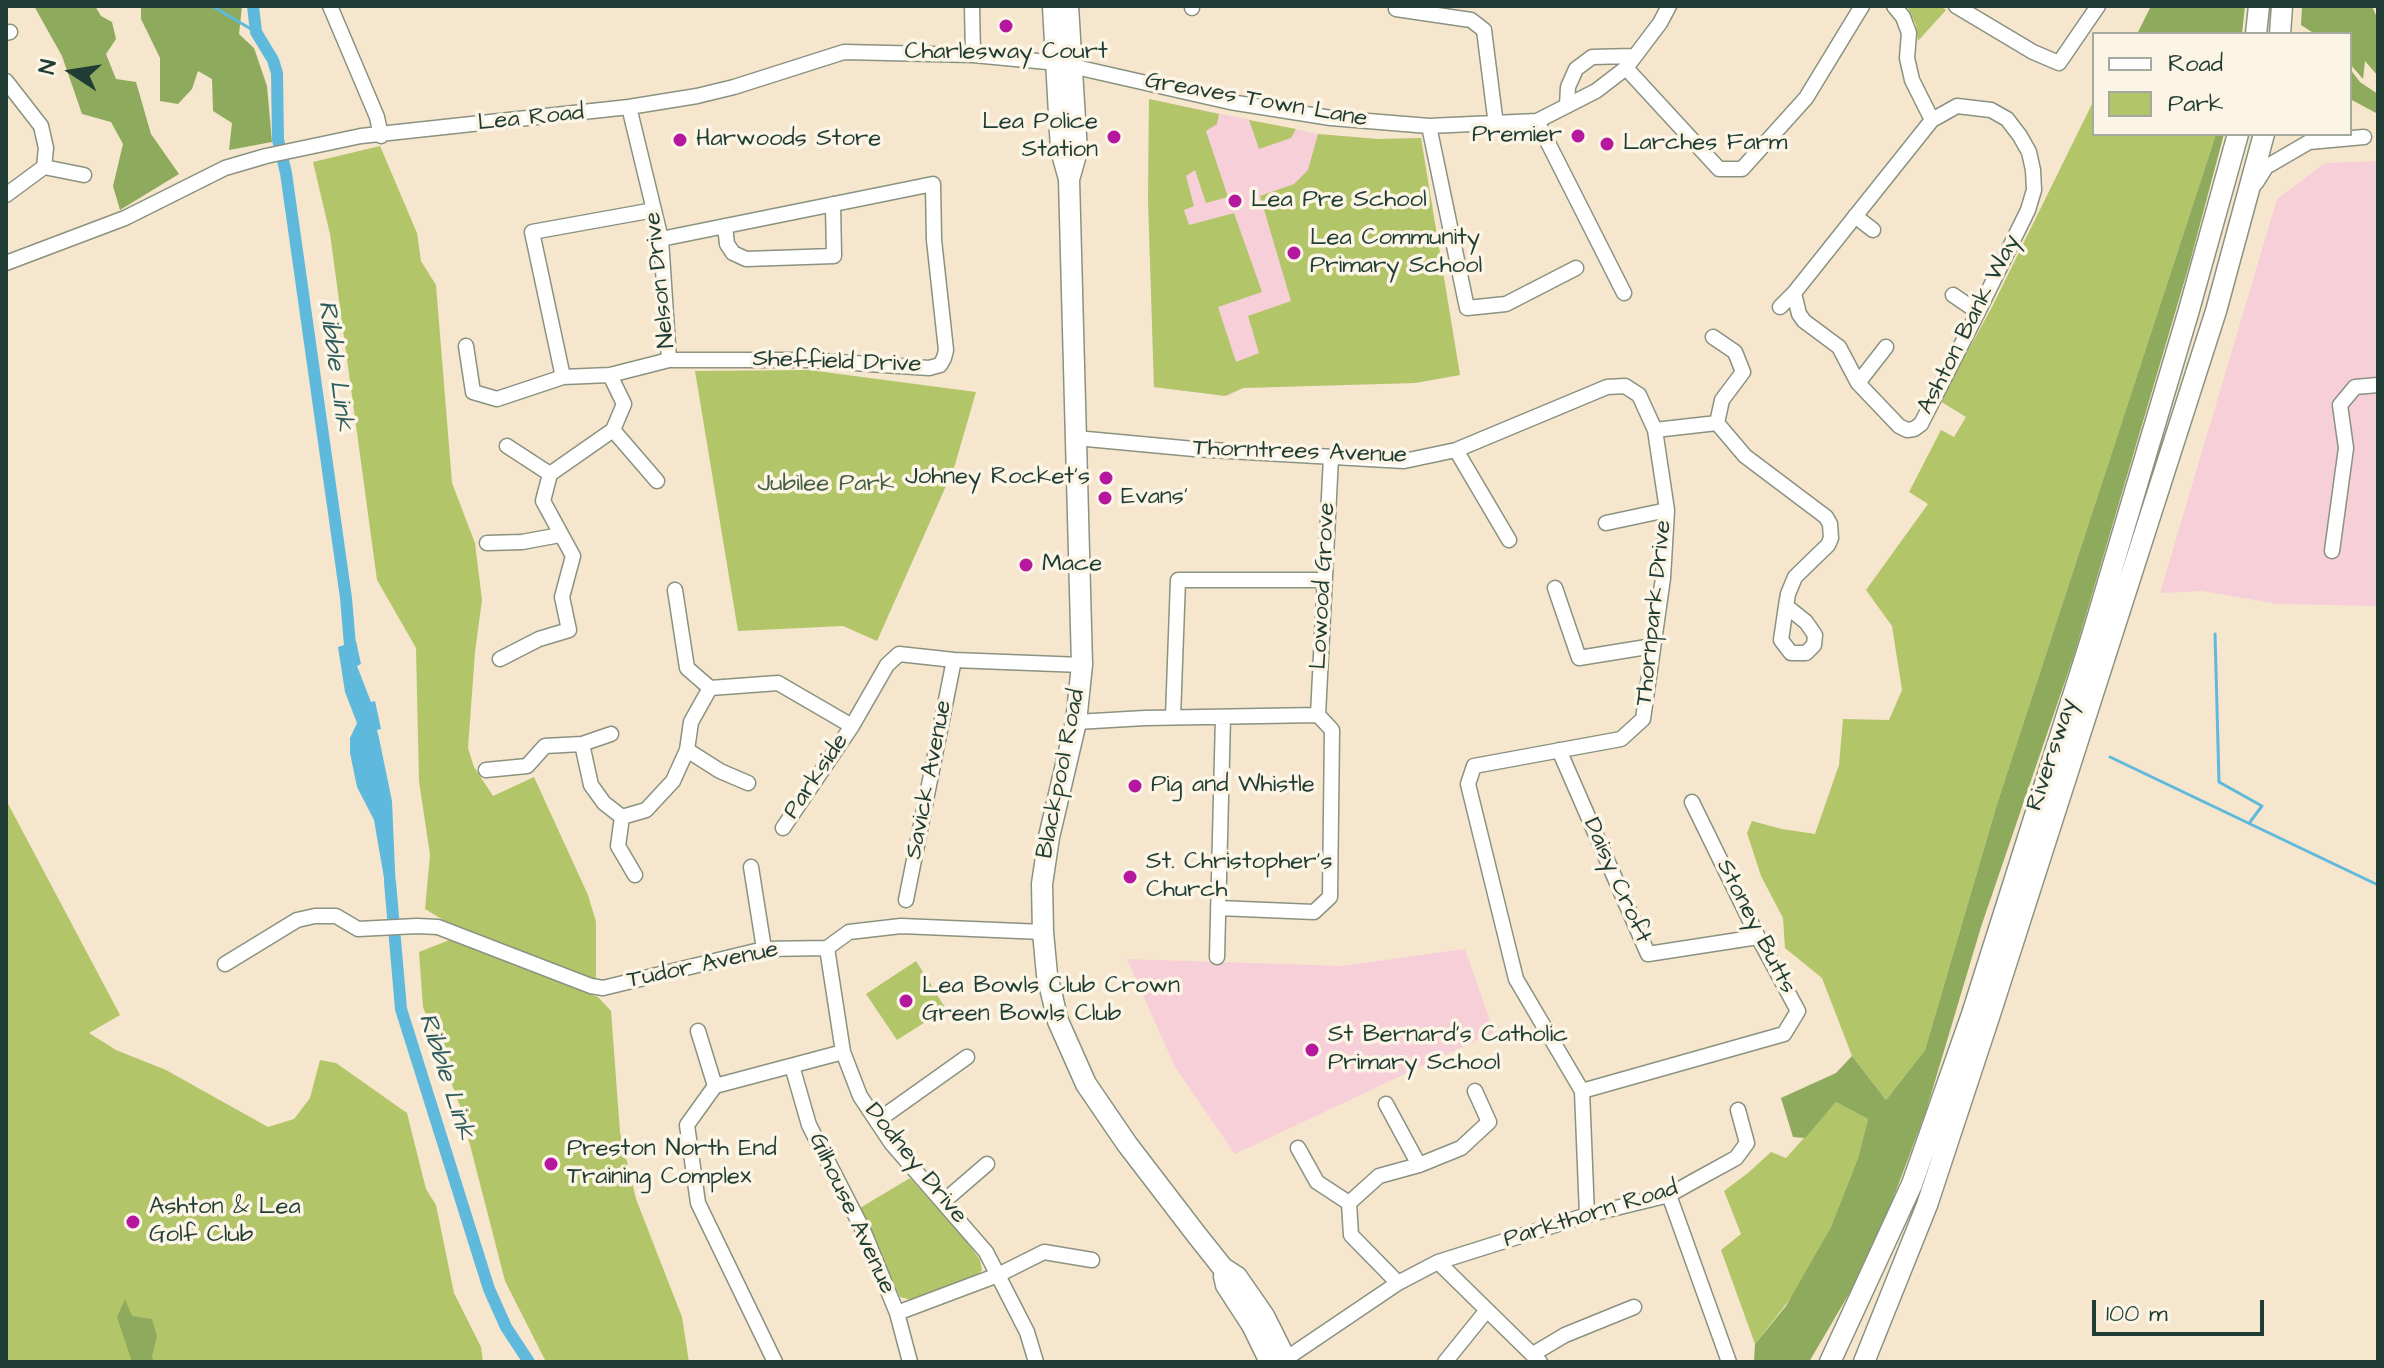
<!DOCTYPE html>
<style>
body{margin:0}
#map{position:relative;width:2384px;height:1368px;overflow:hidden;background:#f6e6cd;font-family:"Architects Daughter",sans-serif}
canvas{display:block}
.frame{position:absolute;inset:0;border:8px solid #1f3d34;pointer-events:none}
.legend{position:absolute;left:2092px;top:32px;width:260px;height:104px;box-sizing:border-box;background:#fcf5e5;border:2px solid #a4ab9e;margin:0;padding:10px 14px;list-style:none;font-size:24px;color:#1f3d34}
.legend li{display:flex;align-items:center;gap:16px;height:40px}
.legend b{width:40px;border:2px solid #a4ab9e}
.north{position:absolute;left:32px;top:32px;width:80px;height:80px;-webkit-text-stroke:6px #fcf5e5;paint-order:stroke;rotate:282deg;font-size:22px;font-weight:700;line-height:32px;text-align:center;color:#1f3d34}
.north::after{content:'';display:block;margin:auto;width:28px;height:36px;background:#1f3d34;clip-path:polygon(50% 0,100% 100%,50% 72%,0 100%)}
.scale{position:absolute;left:2092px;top:1300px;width:172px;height:36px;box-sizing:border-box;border:4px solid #1f3d34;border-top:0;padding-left:10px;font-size:24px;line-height:28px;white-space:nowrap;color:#1f3d34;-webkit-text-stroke:6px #fcf5e5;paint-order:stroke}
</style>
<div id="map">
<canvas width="2384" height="1368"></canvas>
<div class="frame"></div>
<ul class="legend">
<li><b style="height:10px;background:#fff"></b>Road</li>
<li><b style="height:22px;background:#b3c569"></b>Park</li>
</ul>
<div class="north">N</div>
<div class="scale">100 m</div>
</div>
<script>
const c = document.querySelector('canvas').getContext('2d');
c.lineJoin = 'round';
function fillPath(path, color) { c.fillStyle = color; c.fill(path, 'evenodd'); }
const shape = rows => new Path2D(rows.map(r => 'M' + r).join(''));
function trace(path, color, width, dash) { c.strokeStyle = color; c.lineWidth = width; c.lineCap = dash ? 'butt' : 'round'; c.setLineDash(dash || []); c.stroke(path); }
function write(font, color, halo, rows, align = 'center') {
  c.font = font + ' "Architects Daughter",sans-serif'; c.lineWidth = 7; c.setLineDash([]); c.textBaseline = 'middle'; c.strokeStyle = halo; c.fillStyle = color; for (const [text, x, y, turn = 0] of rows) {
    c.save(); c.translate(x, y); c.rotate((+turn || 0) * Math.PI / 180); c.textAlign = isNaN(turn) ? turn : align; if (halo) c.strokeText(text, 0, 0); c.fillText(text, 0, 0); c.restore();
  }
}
fillPath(shape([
 [1149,99,1319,134,1378,139,1421,138,1460,375,1415,383,1243,388,1229,396,1154,387,1148,199],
 [2378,161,2378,606,2278,604,2202,591,2160,593,2277,199,2325,163],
 [1465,949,1494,1032,1235,1154,1175,1067,1127,959,1342,966]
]), '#f6cfd8');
fillPath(shape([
 [1907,6,1941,6,1946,10,1918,41,1916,25],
 [1149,99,1219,114,1217,124,1206,131,1228,197,1206,203,1195,170,1186,176,1194,206,1184,210,1189,225,1234,213,1262,292,1218,307,1236,362,1259,353,1248,316,1291,301,1260,196,1294,184,1308,170,1318,134,1378,139,1421,138,1460,375,1415,383,1243,388,1225,396,1154,387,1148,199],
 [2094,100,2094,134,2216,134,1997,804,1925,1050,1886,1100,1852,1056,1822,978,1785,948,1783,918,1761,876,1747,833,1752,821,1782,829,1815,834,1839,765,1843,719,1889,720,1902,690,1892,626,1866,590,1928,504,1909,492,1941,430,1954,437,1966,417,1940,401,1992,307],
 [1249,120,1296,129,1291,138,1259,149],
 [380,146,417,233,421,261,436,285,452,483,475,543,482,600,475,652,468,748,474,767,493,796,534,777,588,895,596,922,596,979,572,975,445,921,425,909,430,855,419,781,416,648,377,580,330,234,313,162],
 [809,370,976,392,954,468,877,641,843,626,738,631,695,371],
 [6,800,120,1015,89,1033,116,1050,166,1070,268,1127,294,1119,310,1098,320,1060,336,1063,407,1113,426,1189,436,1205,454,1293,481,1347,483,1362,6,1362],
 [452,939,598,997,611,1011,620,1132,636,1199,682,1317,689,1362,546,1362,505,1281,460,1106,423,1007,419,952],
 [916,961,946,1009,897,1040,866,994],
 [1836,1102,1868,1119,1858,1158,1830,1229,1801,1285,1755,1344,1721,1250,1741,1234,1724,1191,1748,1173,1771,1152,1786,1158],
 [910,1178,965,1239,980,1260,982,1270,975,1278,916,1301,900,1297,860,1208]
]), '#b3c569');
fillPath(shape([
 [34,6,95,6,101,16,112,22,116,39,106,54,116,79,136,82,151,134,179,174,120,210,113,186,123,144,111,122,82,114,62,56],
 [141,6,242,6,239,34,254,48,267,86,272,142,229,150,232,123,213,111,212,79,198,71,192,89,178,104,160,101,160,58,141,19],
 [2151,6,2245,6,2242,34,2137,34],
 [2302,6,2372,6,2378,20,2378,76,2365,61,2363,79,2350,64,2350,34,2315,34,2301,25],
 [2350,69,2360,82,2378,94,2378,114,2350,99],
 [2216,134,2224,134,2190,262,2075,652,1981,927,1926,1111,1885,1220,1853,1287,1809,1362,1754,1362,1755,1344,1786,1306,1830,1229,1858,1158,1868,1119,1836,1102,1805,1138,1793,1137,1781,1098,1836,1073,1852,1056,1886,1100,1925,1050,1997,804],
 [125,1299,132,1316,152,1319,157,1336,152,1357,154,1362,132,1362,117,1317]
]), '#8eaa5d');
fillPath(shape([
 [356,641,361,664,357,666,371,702,375,701,381,729,377,730,379,738,392,801,396,893,388,901,374,820,357,787,350,753,350,738,357,723,345,692,338,647]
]), '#5fb9dd');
trace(shape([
 [212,6,256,32],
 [2215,634,2219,782,2262,806,2250,822],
 [2110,757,2378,885]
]), '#5fb9dd', 3);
trace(shape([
 [253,6,256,32,273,60,277,73,278,140,286,173,346,598,351,657],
 [390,882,401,1009,489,1289,506,1327,529,1362]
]), '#5fb9dd', 12);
const minor = shape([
 [330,6,377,117,381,136],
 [972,6,973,55],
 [1192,6,1192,8],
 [1894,6,1903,17,1909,33,1907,58,1912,80,1932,120,1957,106,1991,110,2007,119,2020,136,2029,152,2033,170,2034,190,2028,210,1978,312,1921,424,1914,429,1907,430,1899,426,1858,383,1839,347,1804,321,1799,314,1794,293,1932,120],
 [1956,6,2033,52,2059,63,2098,6],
 [1396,9,1471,20,1484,30,1496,125],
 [6,33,10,32],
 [1626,68,1719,169,1742,169,1806,98,1862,6],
 [6,81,41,126,46,148,44,167,6,195],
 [1567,106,1568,87,1576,69,1592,57,1633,56],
 [629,107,661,239,669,360],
 [1537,121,1624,293],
 [1429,126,1467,308,1506,304,1576,268],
 [44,167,84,175],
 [2256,183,2266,167,2309,142,2364,137],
 [1855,216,1873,230],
 [725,226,727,244,733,253,746,259,834,256,833,204],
 [6,263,125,218,225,168,266,156,361,136,629,107,697,96,734,87,844,52,973,55,1058,63,1230,102,1331,118,1429,126,1537,121,1596,91,1626,68,1660,23,1669,6],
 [1953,295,1978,312],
 [1780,307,1794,293],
 [466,346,473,392,497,399,563,377,610,375,669,360,808,360,929,368,940,365,944,358,946,350,934,240,933,184,661,239],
 [563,377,532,232,654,210],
 [1858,383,1886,347],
 [1717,423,1745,456,1826,517,1830,524,1831,538,1828,545,1795,577,1788,594,1786,606,1806,622,1815,635,1814,645,1806,653,1791,653,1781,640,1786,606],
 [613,430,657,481],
 [1655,430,1717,423,1722,400,1743,372,1735,352,1713,337],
 [1076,438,1194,449,1404,461,1456,450,1607,387,1625,386,1639,395,1655,430,1667,510,1663,578,1643,719,1621,739,1474,766,1468,784,1516,979,1582,1091,1587,1215],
 [507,446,550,474],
 [1456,450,1509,540],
 [1606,523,1667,510],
 [487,543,522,542,560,535],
 [2332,551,2346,448,2340,405,2355,387,2378,385],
 [1555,588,1579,658,1653,646],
 [675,590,687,668,710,688],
 [500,659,539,639,569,630,562,597,573,556,543,501,550,474,613,430,624,404,610,375],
 [1318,715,1331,457],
 [1173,717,1178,580,1325,580],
 [1076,722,1145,718,1318,715],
 [582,744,591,785,604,803,622,817,646,810,673,781,687,750,691,722,710,688,778,683,852,726],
 [687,750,720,771,748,783],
 [1559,750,1648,954,1758,937],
 [486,770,527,766,545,746,582,744,611,734],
 [622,817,618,846,635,875],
 [783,828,852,726,887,665,899,654,954,660,1082,665],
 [751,867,764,949],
 [906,900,954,660],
 [1218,908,1314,912,1330,897,1332,730,1318,715],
 [827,948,843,1052,860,1096,892,1144,986,1252,1027,1332,1036,1362],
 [1217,957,1223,717],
 [225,964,297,920,315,916,336,916,358,929,417,926,438,927,591,986,603,988,764,949,827,948,849,932,901,926,1043,932],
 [698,1031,715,1086],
 [792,1066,809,1125,863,1230,897,1313,910,1362],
 [1582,1091,1784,1034,1798,1011,1758,937,1692,802],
 [1386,1104,1419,1165],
 [877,1121,967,1057],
 [1298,1148,1317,1182,1349,1203],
 [1669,1195,1729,1362],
 [943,1202,987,1164],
 [1438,1262,1540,1362],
 [1398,1283,1351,1235,1349,1203,1379,1176,1419,1165,1461,1148,1489,1122,1475,1091],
 [897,1313,998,1275,1044,1252,1092,1260],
 [1533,1354,1565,1335,1634,1307],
 [775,1362,698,1203,687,1125,715,1086,843,1052],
 [1281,1362,1398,1283,1438,1262,1587,1215,1669,1195,1694,1181,1736,1158,1747,1143,1738,1110],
 [1445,1362,1487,1310]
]);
const highway = shape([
 [1053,6,1061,150,1069,179,1082,665,1076,722,1049,837,1042,884,1043,932,1047,975,1058,1021,1086,1084,1127,1144,1196,1234,1223,1268,1237,1277,1264,1316,1287,1362],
 [1068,6,1077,151,1070,176],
 [2256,34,2259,6],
 [2280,34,2282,6],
 [1224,1276,1226,1285,1252,1325,1270,1362],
 [1830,1362,1912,1184,1972,1014,2092,636,2189,310,2238,134],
 [1864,1362,1927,1205,1991,1011,2216,311,2264,134]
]);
trace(minor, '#8a9280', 17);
trace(highway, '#8a9280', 23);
trace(minor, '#fff', 14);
trace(highway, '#fff', 20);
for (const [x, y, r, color] of [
 [1006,26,8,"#b5179e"],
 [1578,136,8,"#b5179e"],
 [1114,137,8,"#b5179e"],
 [680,140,8,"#b5179e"],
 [1607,144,8,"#b5179e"],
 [1235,201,8,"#b5179e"],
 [1294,253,8,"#b5179e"],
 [1106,478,8,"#b5179e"],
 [1105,498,8,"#b5179e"],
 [1026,565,8,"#b5179e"],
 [1135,786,8,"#b5179e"],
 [1130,877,8,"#b5179e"],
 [906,1001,8,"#b5179e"],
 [1312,1050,8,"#b5179e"],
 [551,1164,8,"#b5179e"],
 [133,1222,8,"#b5179e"]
]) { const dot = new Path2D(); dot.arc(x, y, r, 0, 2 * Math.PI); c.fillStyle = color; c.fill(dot); trace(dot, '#fcf5e5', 3); }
write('24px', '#1f3d34', '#fcf5e5', [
 ["Charlesway Court",1006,53,"center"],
 ["Lea Police",1098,123,"right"],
 ["Station",1098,151,"right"],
 ["Premier",1562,136,"right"],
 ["Harwoods Store",696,140],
 ["Larches Farm",1623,144],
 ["Lea Pre School",1251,201],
 ["Lea Community",1310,239],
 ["Primary School",1310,267],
 ["Johney Rocket's",1090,478,"right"],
 ["Evans'",1121,498],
 ["Mace",1042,565],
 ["Pig and Whistle",1151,786],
 ["St. Christopher's",1146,863],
 ["Church",1146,891],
 ["Lea Bowls Club Crown",922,987],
 ["Green Bowls Club",922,1015],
 ["St Bernard's Catholic",1328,1036],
 ["Primary School",1328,1064],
 ["Preston North End",567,1150],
 ["Training Complex",567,1178],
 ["Ashton & Lea",149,1208],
 ["Golf Club",149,1236]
], 'left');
write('24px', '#1f3d34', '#fcf5e5', [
 ["Greaves Town Lane",1256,101,10],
 ["Lea Road",531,119,-6],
 ["Nelson Drive",661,280,-96],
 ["Ashton Bank Way",1970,325,-63],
 ["Sheffield Drive",837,363,2],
 ["Thorntrees Avenue",1300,453,2],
 ["Lowood Grove",1324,586,-87],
 ["Thornpark Drive",1655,613,-84],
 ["Riversway",2053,755,-72],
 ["Blackpool Road",1062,774,-79],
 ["Parkside",817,777,-56],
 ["Savick Avenue",930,780,-79],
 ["Daisy Croft",1616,881,66],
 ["Stoney Butts",1755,927,63],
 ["Tudor Avenue",703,966,-12],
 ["Dodney Drive",915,1164,51],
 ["Gilhouse Avenue",851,1214,65],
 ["Parkthorn Road",1591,1215,-17]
]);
write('24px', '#445f41', '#fcf5e5', [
 ["Jubilee Park",826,485]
]);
write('italic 26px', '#2f5c5e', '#fcf5e5', [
 ["Ribble Link",334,366,82],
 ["Ribble Link",445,1077,72]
]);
</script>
